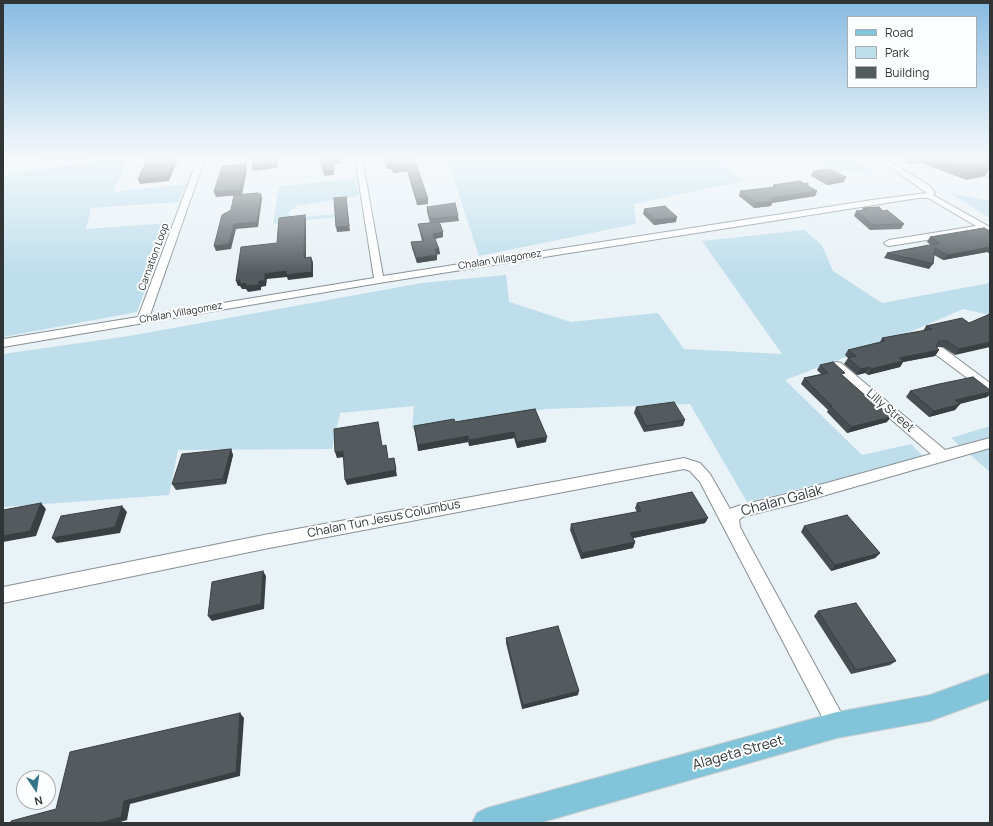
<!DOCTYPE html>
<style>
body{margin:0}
#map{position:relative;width:993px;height:826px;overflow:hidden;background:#e9f2f6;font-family:Manrope,sans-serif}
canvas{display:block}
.frame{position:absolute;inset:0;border:4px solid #313536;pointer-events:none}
.legend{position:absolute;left:847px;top:16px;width:130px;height:72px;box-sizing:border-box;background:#fcfeff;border:1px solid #abaeaf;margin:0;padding:5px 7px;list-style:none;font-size:12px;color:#313536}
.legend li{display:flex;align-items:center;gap:8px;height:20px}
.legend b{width:20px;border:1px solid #abaeaf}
.north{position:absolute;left:16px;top:770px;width:40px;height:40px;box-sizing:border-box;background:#fcfeff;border:1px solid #abaeaf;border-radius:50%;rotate:167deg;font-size:11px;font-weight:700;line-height:16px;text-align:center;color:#313536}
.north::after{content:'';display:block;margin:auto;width:14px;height:18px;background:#347288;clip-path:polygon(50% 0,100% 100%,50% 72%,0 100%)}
</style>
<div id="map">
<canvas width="993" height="826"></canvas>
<div class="frame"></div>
<ul class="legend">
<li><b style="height:5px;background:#82c4d9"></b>Road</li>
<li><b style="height:11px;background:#bedeeb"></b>Park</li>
<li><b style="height:11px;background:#535b5e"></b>Building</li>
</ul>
<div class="north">N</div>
</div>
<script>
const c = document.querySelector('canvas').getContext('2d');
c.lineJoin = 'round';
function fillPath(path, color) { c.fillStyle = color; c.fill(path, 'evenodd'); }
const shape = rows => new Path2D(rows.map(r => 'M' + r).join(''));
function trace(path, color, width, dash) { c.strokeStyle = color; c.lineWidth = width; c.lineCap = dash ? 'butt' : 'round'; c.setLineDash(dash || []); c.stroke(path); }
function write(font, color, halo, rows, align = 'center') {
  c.font = font + ' Manrope,sans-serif'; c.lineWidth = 4; c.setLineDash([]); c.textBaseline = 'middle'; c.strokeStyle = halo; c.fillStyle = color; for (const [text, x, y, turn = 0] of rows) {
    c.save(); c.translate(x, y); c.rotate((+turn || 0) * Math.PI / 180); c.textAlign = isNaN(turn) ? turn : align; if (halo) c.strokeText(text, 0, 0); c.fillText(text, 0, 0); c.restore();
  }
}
fillPath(shape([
 [116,158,128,158,113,192,187,184,179,202,91,208,86,229,169,223,137,312,3,337,3,177,17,172],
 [447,158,716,158,743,181,634,204,636,224,479,256],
 [812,158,850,158,873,171,836,172],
 [355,179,359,196,296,206,288,213,292,218,346,213,346,216,273,224,279,186],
 [950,193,990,201,990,218],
 [804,230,822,245,833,271,882,303,990,283,990,315,963,309,901,336,785,380,862,455,911,444,925,458,747,502,690,404,547,409,412,429,414,406,340,413,332,449,178,450,169,495,3,507,3,354,129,336,422,283,506,275,509,302,571,322,658,313,684,349,782,354,702,241],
 [990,426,990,472,951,438]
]), '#bedeeb');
const minor = shape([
 [16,158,25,158,3,168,3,163,16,158],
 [198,158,205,158,150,315,374,278,355,158,362,158,383,276,872,200,927,193,877,158,885,158,930,186,935,193,933,195,990,227,990,234,983,231,889,246,886,245,884,243,889,240,976,226,935,202,928,198,918,198,379,283,3,347,3,339,138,317,198,158],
 [987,167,990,167,990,177,987,177,984,171,987,167],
 [939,347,943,348,990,383,990,393,986,392,935,354,933,351,935,348,939,347],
 [837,362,841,363,945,450,990,438,990,448,798,503,742,517,739,520,740,527,750,546,844,718,847,725,844,732,837,735,830,732,700,482,690,471,684,469,264,549,3,603,3,587,264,535,684,458,700,463,710,474,730,509,738,506,798,491,931,454,833,369,831,366,833,363,837,362]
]);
const major = shape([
 [990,673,990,699,930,721,837,738,539,823,472,823,477,813,487,808,837,712,930,695,990,673]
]);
trace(minor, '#879093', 2);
trace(major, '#cecfcf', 2);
fillPath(minor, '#fff');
fillPath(major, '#82c4d9');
fillPath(shape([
 [385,158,414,158,428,204,417,205,407,171,393,173,392,169,387,169],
 [900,158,984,158,988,163,990,168,985,176,966,180,922,163,909,164],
 [813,171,844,182,827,185,811,176],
 [773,185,808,186,817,191,815,196,772,203,771,206,754,208,739,196,740,191,773,187],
 [427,207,458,216,459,221,440,223,443,232,443,237,435,239,439,249,440,254,437,254,437,260,417,263,412,248,411,242,422,241,419,229,418,224,430,223,427,212],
 [863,208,904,224,901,229,870,230,854,216,856,211,862,210],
 [644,209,676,222,654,225,643,214],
 [990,231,990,254,987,252,943,260,934,255,933,264,929,269,884,258,887,253,931,245,927,242,930,237],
 [990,314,955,355,943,347,936,347,939,350,935,356,903,362,900,367,868,375,865,373,857,375,844,364,848,358,845,355,848,350,880,342,882,338,923,331,926,326,969,323],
 [820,365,843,376,887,422,847,433,827,412,828,410,801,384,804,378,821,374,817,370],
 [990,390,990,394,987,397,960,404,955,410,929,417,906,397,910,391],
 [636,407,685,420,683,426,644,432,634,413],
 [535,409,546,442,517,448,514,438,469,446,468,442,418,451,414,426,455,422],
 [231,449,233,455,226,484,176,490,172,484],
 [637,503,708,518,705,523,633,538,635,542,633,548,581,559,570,530,571,524,637,512,635,508],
 [804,526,880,553,875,558,831,571,801,532],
 [818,611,896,661,890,665,851,674,814,616],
 [506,638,578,695,522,709,506,643]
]), '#474e51');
fillPath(shape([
 [37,158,101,158,66,161,64,159,38,161],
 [175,158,179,158,169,181,140,184,138,179],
 [277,158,279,158,277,168,253,171,252,167],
 [340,158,341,163,334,164,334,175,324,176,323,171,333,159],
 [246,164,247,169,242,195,216,197,214,192],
 [392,164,392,169,387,169,386,165],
 [407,167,407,171,393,173,393,168],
 [990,167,985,176,966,180,971,171],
 [846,177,844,182,827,185,829,180],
 [817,191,815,196,772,203,771,206,754,208,756,203,770,198],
 [261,194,262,199,258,227,236,229,231,249,216,251,214,246],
 [346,197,350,231,337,232,336,227],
 [428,199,428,204,417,205,417,200],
 [305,215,306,220,306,263,304,258],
 [677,217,676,222,654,225,655,220],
 [443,232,443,237,433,239,433,234],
 [990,247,987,252,943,260,947,255],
 [435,249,439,249,440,254,435,255],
 [437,255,437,260,417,263,416,258],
 [311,257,313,262,313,277,288,280,287,277,267,279,266,286,261,287,261,290,248,292,246,289,242,289,240,286,238,286,236,281,240,280,246,283,259,281,265,274],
 [990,340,990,347,955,355,959,349],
 [939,350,935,356,903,362,900,367,868,375,871,369,899,358],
 [869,367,865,373,857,375,861,369],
 [990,392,990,394,987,397,950,406,955,400],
 [960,404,955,410,929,417,934,411],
 [891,417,887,422,847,433,851,427],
 [514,432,514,438,469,446,469,440],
 [468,436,468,442,418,451,418,445],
 [547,437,546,442,517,448,517,442],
 [231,449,233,455,226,484,223,479],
 [343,451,345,457,337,458,335,452],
 [394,458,397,476,347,485,345,480],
 [41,503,46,509,36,536,3,542,3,536],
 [122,506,127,512,120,533,57,543,52,538],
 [708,518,705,523,629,539,630,533],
 [635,542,633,548,581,559,582,553],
 [880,553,875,558,831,571,835,565],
 [263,571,266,576,264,609,212,621,208,616],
 [579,691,578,695,522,709,523,705],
 [240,713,244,718,240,776,130,804,127,820,117,823,99,823,124,801]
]), '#3a4042');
const building = shape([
 [148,158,175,158,167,176,138,179,148,158],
 [254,158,277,158,276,164,252,167,254,158],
 [320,158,340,158,333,159,334,170,323,171,320,158],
 [385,158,414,158,428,199,417,200,407,167,393,168,392,164,386,165,385,158],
 [936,158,984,158,989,160,988,163,990,167,971,171,936,158],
 [246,164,240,190,214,192,222,166,246,164],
 [830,169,846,177,829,180,813,171,830,169],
 [800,181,805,184,808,183,808,186,817,191,770,198,773,201,756,203,740,191,776,187,773,185,800,181],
 [258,193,258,194,261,194,257,222,234,224,229,244,214,246,222,215,231,210,234,195,258,193],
 [346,197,349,226,336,227,334,198,346,197],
 [455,203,458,216,430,219,427,207,455,203],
 [665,206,677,217,655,220,644,209,665,206],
 [879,207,883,211,887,210,904,224,873,225,856,211,866,210,863,208,879,207],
 [305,215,304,258,311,257,312,272,286,275,286,271,265,274,265,281,259,281,259,285,246,286,246,283,240,284,240,280,236,281,241,247,277,243,279,218,305,215],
 [439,222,443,232,433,234,439,249,435,249,437,255,416,258,411,242,424,241,418,224,439,222],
 [984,228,990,231,990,247,947,255,935,248,933,264,887,253,940,243,930,237,984,228],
 [990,314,990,342,959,349,947,341,939,341,936,346,939,350,899,358,903,361,871,369,869,367,861,369,848,358,856,356,848,350,885,341,882,338,932,329,926,326,962,318,969,323,990,314],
 [833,362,845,373,841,374,867,397,869,397,891,417,851,427,830,406,832,406,804,378,828,373,820,365,833,362],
 [973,377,990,390,990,392,955,400,960,404,934,411,910,391,939,384,973,377],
 [674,402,685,420,646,426,636,407,674,402],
 [535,409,547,437,517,442,514,432,469,440,468,436,418,445,414,426,454,419,455,422,535,409],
 [378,422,382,446,386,445,388,459,394,458,396,470,345,480,343,451,335,452,334,429,378,422],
 [231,449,223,479,172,484,182,454,231,449],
 [692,492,708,518,630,533,635,542,582,553,571,524,641,511,637,503,692,492],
 [41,503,30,531,3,536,3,510,41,503],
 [122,506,115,527,52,538,61,516,122,506],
 [847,515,880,553,835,565,804,526,847,515],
 [263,571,261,604,208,616,212,582,263,571],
 [856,603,896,661,856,670,818,611,856,603],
 [558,626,579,691,523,705,506,638,558,626],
 [240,713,236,772,124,801,121,817,99,823,11,823,11,821,56,809,70,752,240,713]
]);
fillPath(building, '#535b5e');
trace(building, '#3a4042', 1);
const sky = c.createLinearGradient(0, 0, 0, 273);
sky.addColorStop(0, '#87bae1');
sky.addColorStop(0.58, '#f5f9fb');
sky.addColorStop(1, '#f5f9fb00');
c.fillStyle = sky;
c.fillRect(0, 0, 993, 273);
write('10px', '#313536', '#fcfeff', [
 ["Carnation Loop",154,257,-70],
 ["Chalan Villagomez",500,260,-9],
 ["Chalan Villagomez",181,313,-10]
]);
write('12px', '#313536', '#fcfeff', [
 ["Lilly Street",890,411,41],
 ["Chalan Tun Jesus Columbus",384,519,-11]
]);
write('14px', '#313536', '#fcfeff', [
 ["Chalan Galak",782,501,-15],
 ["Alageta Street",738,753,-16]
]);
</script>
